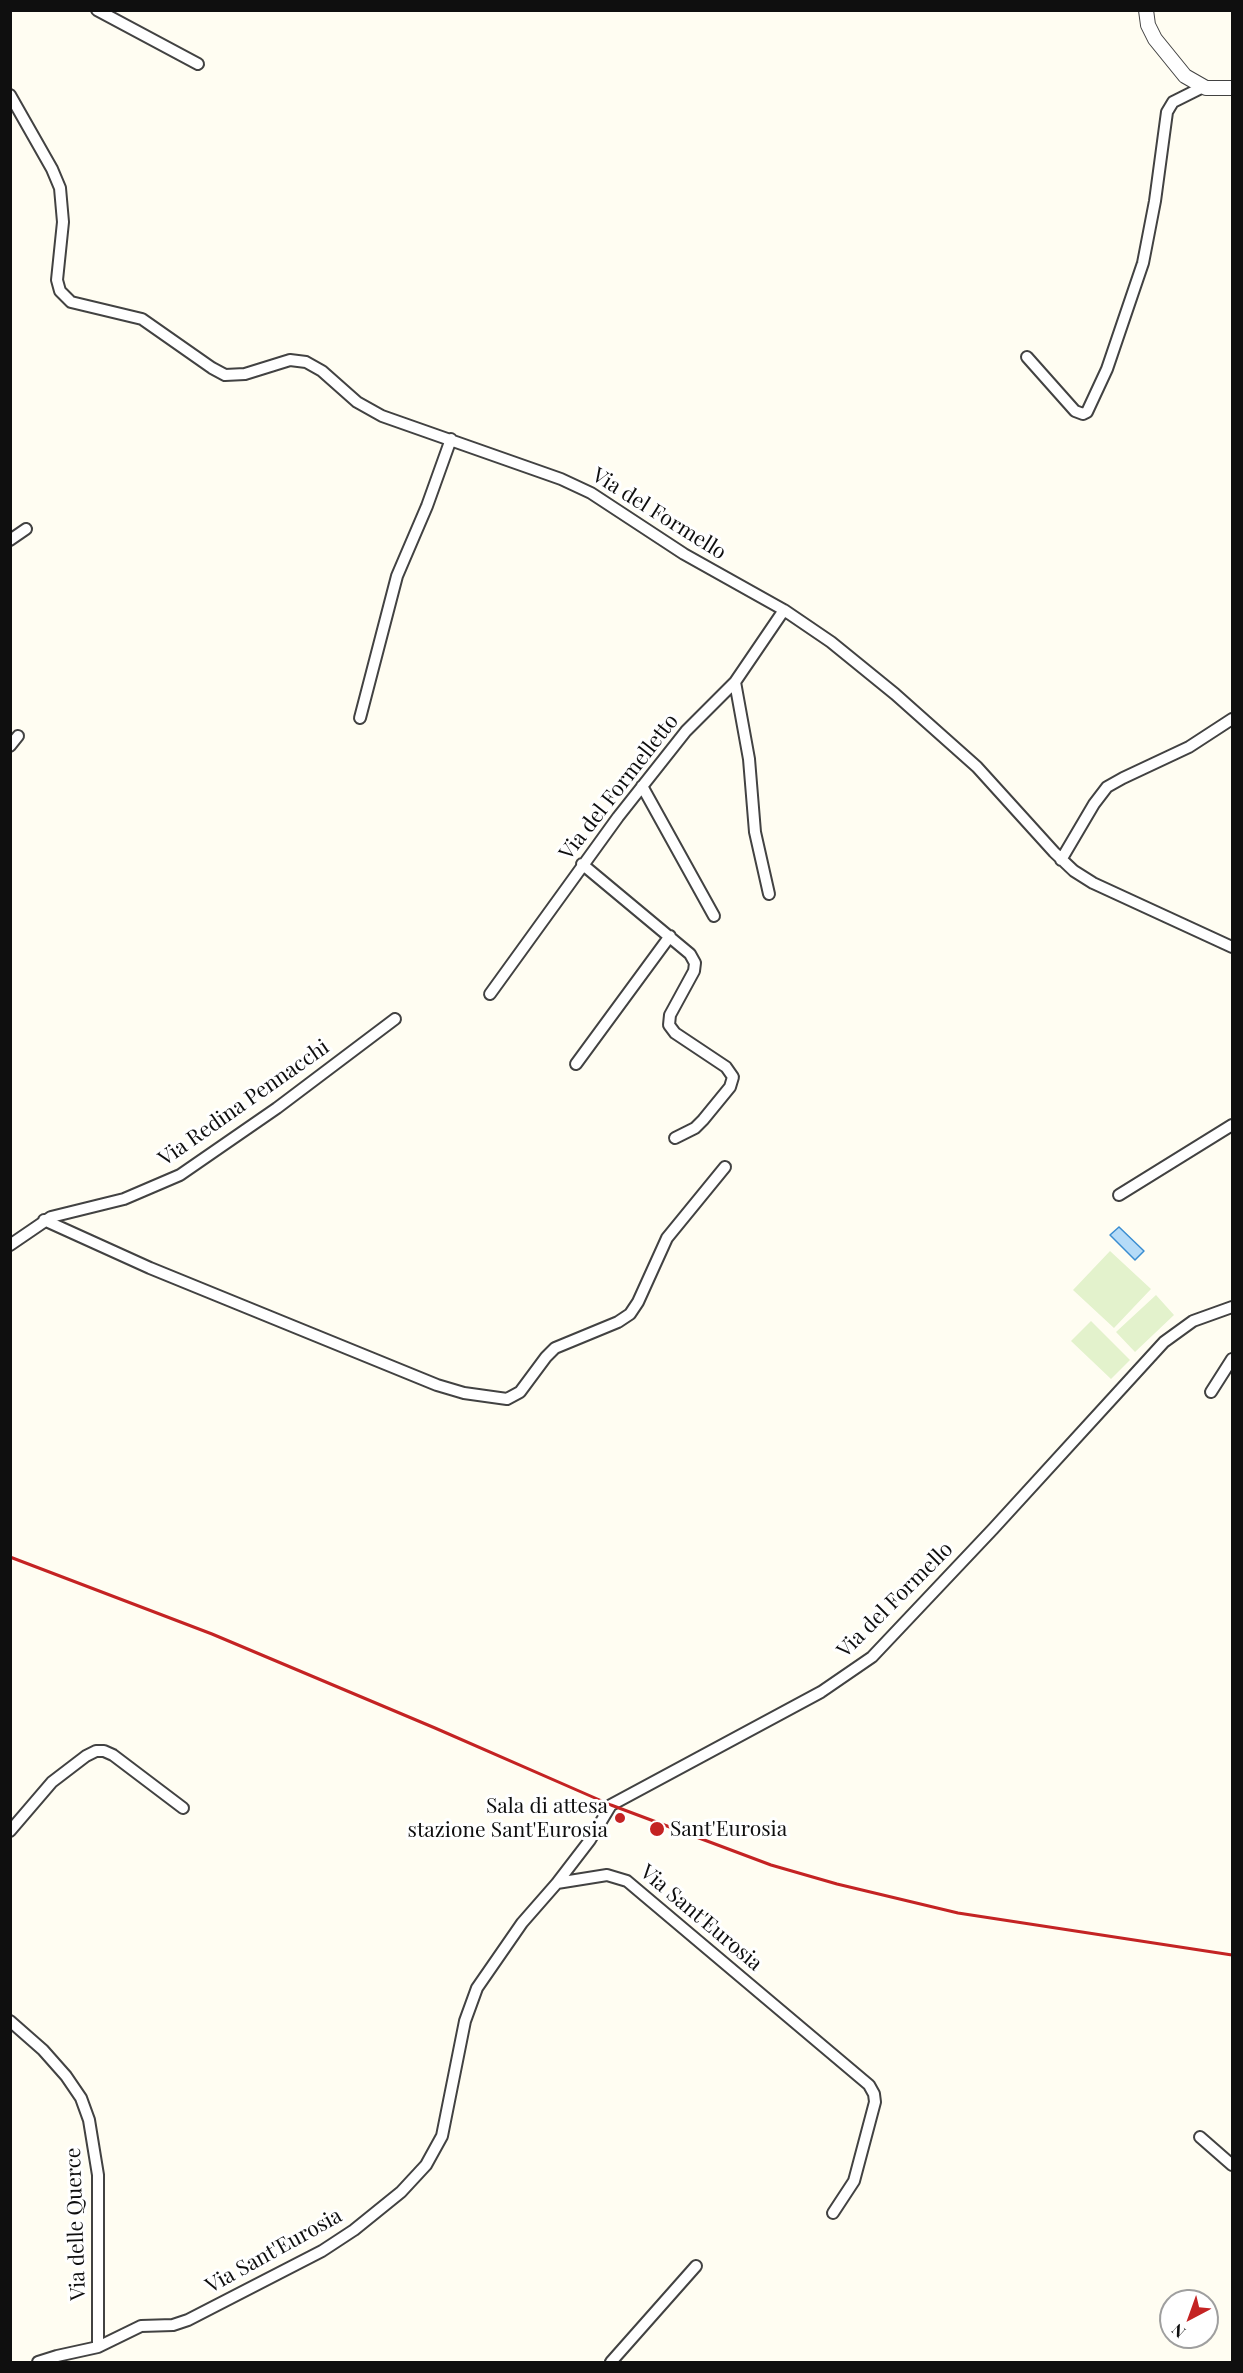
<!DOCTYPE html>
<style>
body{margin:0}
#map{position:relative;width:1243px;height:2373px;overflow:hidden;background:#fffdf2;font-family:"Playfair Display",serif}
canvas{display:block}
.frame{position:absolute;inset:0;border:12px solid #0f0f0f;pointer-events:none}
.north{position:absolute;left:1159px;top:2289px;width:60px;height:60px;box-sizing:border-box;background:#fff;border:2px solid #9f9f9f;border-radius:50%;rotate:221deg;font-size:16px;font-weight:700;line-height:24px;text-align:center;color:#0f0f0f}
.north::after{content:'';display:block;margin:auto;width:21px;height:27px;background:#c42323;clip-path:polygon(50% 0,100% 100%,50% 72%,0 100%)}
</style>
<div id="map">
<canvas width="1243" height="2373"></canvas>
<div class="frame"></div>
<div class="north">N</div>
</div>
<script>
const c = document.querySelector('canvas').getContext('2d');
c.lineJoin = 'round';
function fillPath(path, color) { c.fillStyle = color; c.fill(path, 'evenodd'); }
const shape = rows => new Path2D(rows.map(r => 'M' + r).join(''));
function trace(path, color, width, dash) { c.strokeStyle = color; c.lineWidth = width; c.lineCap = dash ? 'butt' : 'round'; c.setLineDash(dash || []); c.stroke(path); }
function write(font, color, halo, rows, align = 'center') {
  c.font = font + ' "Playfair Display",serif'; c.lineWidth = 6; c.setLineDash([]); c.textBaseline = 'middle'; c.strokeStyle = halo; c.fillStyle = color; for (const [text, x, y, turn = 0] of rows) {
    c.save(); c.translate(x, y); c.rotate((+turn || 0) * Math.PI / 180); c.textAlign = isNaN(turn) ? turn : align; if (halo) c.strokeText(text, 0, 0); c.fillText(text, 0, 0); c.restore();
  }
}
fillPath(shape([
 [1110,1251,1151,1289,1114,1328,1073,1290],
 [1156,1295,1174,1315,1135,1352,1116,1332],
 [1091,1321,1130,1360,1111,1379,1071,1341]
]), '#e3f2cc');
const water = shape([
 [1119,1227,1144,1251,1135,1260,1110,1235,1119,1227]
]);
fillPath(water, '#b5dbf8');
trace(water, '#3a8dd1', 1.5);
const minor = shape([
 [97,10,198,64],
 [10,95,52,169,60,188,63,222,57,280,60,291,71,302,142,319,212,368,225,375,245,374,290,360,306,362,322,371,357,402,382,416,561,479,591,493,684,554,784,610,831,642,895,694,977,767,1054,852,1074,871,1093,883,1232,947],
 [1027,357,1075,411,1083,414,1087,412,1107,369,1143,263,1155,201,1167,112,1173,102,1203,87],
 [10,540,26,529],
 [735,682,749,759,755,832,769,894],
 [360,718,397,576,427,506,451,439],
 [10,746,18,736],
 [642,786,714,916],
 [1061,860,1094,804,1107,787,1123,778,1189,747,1232,719],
 [582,864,690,954,695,963,694,971,670,1015,669,1025,675,1033,726,1067,733,1077,730,1087,703,1120,695,1128,675,1138],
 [490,994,618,817,686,731,735,682,784,610],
 [576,1064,670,936],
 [1119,1195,1232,1125],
 [44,1220,150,1268,437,1385,464,1393,507,1399,520,1392,546,1357,555,1348,618,1322,630,1314,638,1302,667,1238,725,1167],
 [10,1245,51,1217,124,1199,180,1175,277,1108,395,1019],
 [1211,1392,1232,1359],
 [10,1831,52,1782,86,1756,96,1751,104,1751,113,1755,183,1808],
 [557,1883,590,1840,611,1805,821,1692,872,1657,993,1529,1164,1342,1193,1321,1232,1307],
 [10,2021,43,2050,66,2076,81,2098,89,2120,98,2175,98,2347],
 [1200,2137,1232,2165],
 [38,2362,57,2356,98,2347,141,2326,173,2325,188,2320,322,2251,354,2230,401,2192,426,2165,442,2136,465,2021,477,1988,522,1923,557,1883,607,1875,627,1881,869,2085,874,2094,875,2102,854,2181,833,2213],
 [611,2362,696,2266]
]);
const tertiary = shape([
 [1146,10,1148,25,1155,39,1185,76,1206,88,1232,88]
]);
trace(minor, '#424242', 14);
trace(tertiary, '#424242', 16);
trace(minor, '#fff', 10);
trace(tertiary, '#fff', 14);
trace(shape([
 [10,1557,212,1634,435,1728,611,1805,771,1865,837,1884,958,1913,1232,1955]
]), '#c42323', 3);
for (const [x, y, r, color] of [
 [620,1818,6,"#c42323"],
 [657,1829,8,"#c42323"]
]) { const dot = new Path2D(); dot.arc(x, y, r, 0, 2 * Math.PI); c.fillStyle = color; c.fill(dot); trace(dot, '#fff', 2); }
write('21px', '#0f0f0f', '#fff', [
 ["Via del Formello",659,514,32],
 ["Via del Formelletto",619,787,-52],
 ["Via Redina Pennacchi",244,1103,-35],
 ["Via del Formello",895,1600,-45],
 ["Via Sant'Eurosia",701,1918,40],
 ["Via delle Querce",76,2224,-92],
 ["Via Sant'Eurosia",274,2251,-29]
]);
write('21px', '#0f0f0f', '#fff', [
 ["Sala di attesa",608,1806],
 ["stazione Sant'Eurosia",608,1830],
 ["Sant'Eurosia",670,1829,"left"]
], 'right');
</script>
